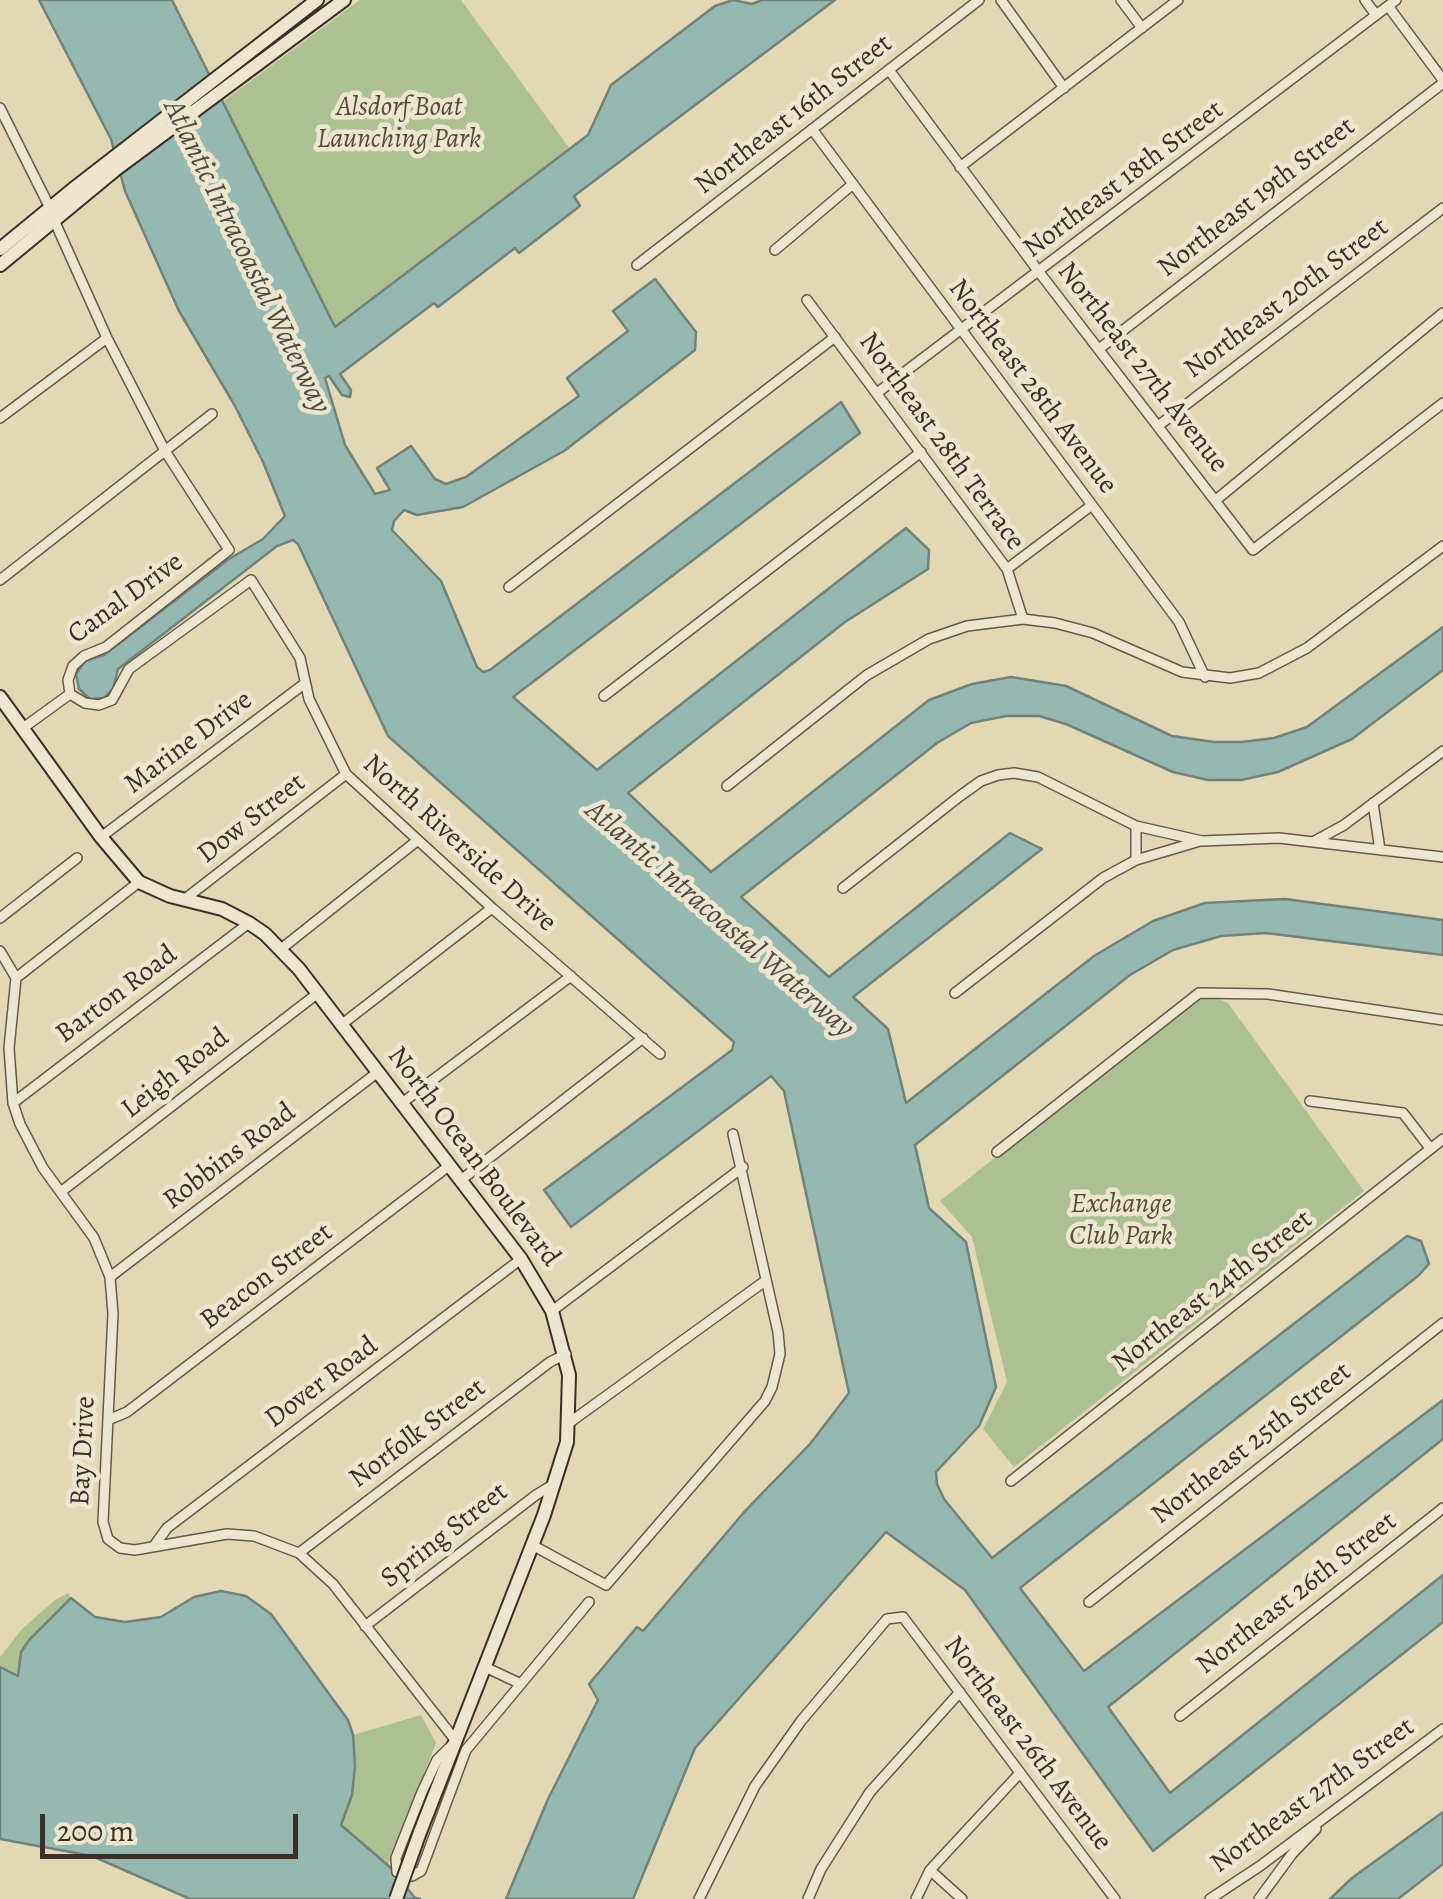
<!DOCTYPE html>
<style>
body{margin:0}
#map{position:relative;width:1443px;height:1899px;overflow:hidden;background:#e2d8b4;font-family:Alegreya,serif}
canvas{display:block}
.scale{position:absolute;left:40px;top:1814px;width:258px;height:45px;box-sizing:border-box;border:5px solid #3c2f27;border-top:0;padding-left:12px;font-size:30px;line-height:35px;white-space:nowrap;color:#3c2f27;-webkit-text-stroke:8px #ece6ce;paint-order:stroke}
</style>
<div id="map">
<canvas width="1443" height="1899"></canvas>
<div class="scale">200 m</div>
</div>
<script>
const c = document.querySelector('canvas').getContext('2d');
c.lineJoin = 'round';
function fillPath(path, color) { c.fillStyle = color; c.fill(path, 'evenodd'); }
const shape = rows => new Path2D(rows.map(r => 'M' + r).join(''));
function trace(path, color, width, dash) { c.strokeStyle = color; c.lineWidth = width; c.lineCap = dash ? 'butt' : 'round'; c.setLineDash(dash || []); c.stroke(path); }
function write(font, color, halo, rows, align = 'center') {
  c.font = font + ' Alegreya,serif'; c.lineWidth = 9; c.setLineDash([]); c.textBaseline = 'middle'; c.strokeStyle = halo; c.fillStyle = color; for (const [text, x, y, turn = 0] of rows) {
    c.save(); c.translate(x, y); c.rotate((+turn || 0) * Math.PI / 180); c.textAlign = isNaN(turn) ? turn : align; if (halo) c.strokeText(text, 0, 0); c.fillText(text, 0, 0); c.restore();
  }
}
fillPath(shape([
 [360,0,461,0,570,149,335,327,225,105,225,100],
 [1204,993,1228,1003,1364,1191,1014,1467,983,1429,1007,1382,972,1237,940,1201],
 [68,1593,71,1598,47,1621,19,1662,19,1675,0,1667,0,1657,22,1629,55,1600],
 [421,1715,436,1743,388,1865,341,1825,352,1795,353,1735]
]), '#adc092');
const water = shape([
 [39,0,172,0,335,327,588,135,611,85,715,6,733,0,752,4,762,0,835,0,574,196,580,206,519,253,515,248,438,307,434,303,340,374,351,390,350,397,342,395,329,376,325,378,345,445,375,494,390,490,377,468,411,446,435,479,446,484,466,477,579,396,567,378,628,331,613,311,655,279,696,332,695,350,564,451,463,507,417,515,404,510,394,521,392,530,441,581,477,667,483,672,490,670,841,402,860,433,513,697,597,770,906,528,929,550,928,569,845,622,628,793,711,872,929,700,972,684,1011,677,1066,686,1172,736,1214,742,1242,742,1274,738,1307,727,1443,627,1443,670,1352,739,1278,772,1241,780,1208,780,1173,772,1066,724,1039,716,1006,716,971,723,937,743,741,897,829,977,1010,833,1042,849,853,997,888,1029,906,1103,1094,956,1153,921,1205,903,1285,899,1443,920,1443,955,1266,933,1221,936,1173,950,1130,975,915,1145,929,1208,966,1242,996,1387,979,1426,936,1472,937,1484,944,1499,992,1558,1407,1236,1421,1241,1429,1264,1418,1276,1020,1588,1084,1671,1443,1400,1443,1439,1108,1707,1170,1793,1443,1575,1443,1622,1153,1851,965,1590,886,1532,695,1748,633,1899,506,1899,548,1799,598,1700,589,1684,637,1627,643,1631,746,1510,810,1444,849,1393,784,1091,771,1076,571,1227,544,1190,732,1050,734,1042,388,736,298,544,293,540,277,546,118,669,113,689,104,698,90,699,79,689,76,674,85,661,104,655,229,559,263,539,285,516,263,462,235,406,179,311,125,191,111,139,39,0],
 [221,1591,246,1596,271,1614,348,1720,353,1735,355,1766,352,1795,341,1825,391,1868,415,1898,420,1899,190,1899,92,1856,0,1839,0,1667,18,1676,21,1652,30,1639,71,1598,95,1617,125,1622,161,1617,194,1597,221,1591],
 [1443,1812,1443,1864,1398,1899,1330,1899,1352,1878,1443,1812]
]);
fillPath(water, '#95b9b1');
trace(water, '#71827a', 2.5);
const minor = shape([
 [1001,0,1064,88],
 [1121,0,1142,28],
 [1365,0,1376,15],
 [1388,6,1443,80],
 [889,70,1039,272,1253,550,1443,403],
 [0,108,50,208],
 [812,129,1179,622,1205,677],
 [960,167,1178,0],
 [54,220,107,338,165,451,229,550,106,647,84,656,73,666,68,680,70,694],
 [775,250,853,184],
 [637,265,979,0],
 [807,300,1007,569,1023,619],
 [1099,349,1443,83],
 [877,393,1396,0],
 [0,418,107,338],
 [1158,426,1443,208],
 [1216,500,1443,313],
 [1007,569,1092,505],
 [0,580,212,414],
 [509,587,835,337],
 [70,694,85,703,99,705,112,700,129,669,251,580,300,658,309,699,346,774,492,908,660,1054],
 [604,696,921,452],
 [23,728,70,694],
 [727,786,867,675,929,639,967,626,1023,619,1055,623,1093,633,1182,672,1230,678,1259,673,1307,648,1443,546],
 [1373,803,1380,850],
 [1136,826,1136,860],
 [101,837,304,684],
 [1313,842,1443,857],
 [843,888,960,796,981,781,998,775,1014,773,1038,777,1136,826,1202,841,1279,838,1313,842,1344,825,1443,751],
 [185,899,346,774],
 [0,918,77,858],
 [281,949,418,840],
 [0,951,16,978,9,1048,13,1103,20,1124,43,1168,94,1238,110,1277,113,1314,103,1522,108,1539,120,1548,135,1550,227,1534,254,1536,299,1553,333,1584,456,1741,437,1760,422,1792,396,1858,397,1872,412,1876,421,1871,466,1750,589,1602],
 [16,978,139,882],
 [955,993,1103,878,1136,860,1200,841],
 [341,1025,492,908],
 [1310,1101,1403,1113,1430,1148],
 [13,1103,249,923],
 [402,1103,571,976],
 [997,1152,1199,993,1268,994,1443,1020],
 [461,1180,643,1038],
 [62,1191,318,993],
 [110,1277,378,1072],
 [552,1311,743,1167],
 [108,1420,127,1412,450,1165],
 [569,1423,765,1281],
 [1011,1481,1443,1139],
 [532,1545,606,1585,765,1401,772,1387,780,1354,778,1332,733,1134],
 [154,1546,167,1528,521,1259],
 [299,1553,550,1362,566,1354],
 [1089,1602,1443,1323],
 [365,1626,536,1495,554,1484],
 [485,1667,521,1684],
 [1180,1716,1443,1508],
 [930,1870,962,1899],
 [699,1899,755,1786,801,1721,887,1619,903,1617,1115,1899],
 [808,1899,821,1869,870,1792,960,1692],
 [916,1899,930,1870,1019,1774],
 [1210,1899,1260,1866,1443,1729],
 [1259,1899,1292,1854,1316,1829]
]);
const secondary = shape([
 [0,249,77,186,317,0],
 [0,265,115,170,344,0],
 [0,697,101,837,139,882,170,896,222,909,249,923,265,934,299,969,521,1259,552,1311,569,1375,567,1442,544,1515,420,1832]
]);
trace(minor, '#66594a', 12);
trace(secondary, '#3c2f27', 16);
trace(minor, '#ece6ce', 9);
trace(secondary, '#ece6ce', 12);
const secondaryBridge = shape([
 [396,1899,420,1832]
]);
trace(secondaryBridge, '#3c2f27', 16, []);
trace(secondaryBridge, '#ece6ce', 12);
write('italic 28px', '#534c3c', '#ece6ce', [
 ["Alsdorf Boat",399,108],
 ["Launching Park",399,140],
 ["Exchange",1121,1205],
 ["Club Park",1121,1237]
]);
write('28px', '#3c2f27', '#ece6ce', [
 ["Northeast 16th Street",794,115,-38],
 ["Northeast 18th Street",1124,180,-37],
 ["Northeast 19th Street",1257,198,-38],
 ["Northeast 20th Street",1287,299,-37],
 ["Northeast 27th Avenue",1142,368,52],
 ["Northeast 28th Avenue",1032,387,53],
 ["Northeast 28th Terrace",941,442,54],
 ["Canal Drive",126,599,-36],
 ["Marine Drive",189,743,-37],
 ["Dow Street",252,819,-38],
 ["North Riverside Drive",459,844,42],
 ["Barton Road",117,995,-37],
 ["Leigh Road",176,1074,-38],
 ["Robbins Road",230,1157,-37],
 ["North Ocean Boulevard",473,1157,53],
 ["Beacon Street",267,1277,-37],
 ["Northeast 24th Street",1213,1292,-38],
 ["Dover Road",322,1383,-37],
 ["Norfolk Street",418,1434,-37],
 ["Northeast 25th Street",1252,1444,-38],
 ["Bay Drive",84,1451,-87],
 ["Spring Street",445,1536,-38],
 ["Northeast 26th Street",1297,1594,-38],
 ["Northeast 26th Avenue",1027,1744,53],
 ["Northeast 27th Street",1313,1796,-36]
]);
write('italic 30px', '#4e4b43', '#ece6ce', [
 ["Atlantic Intracoastal Waterway",246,257,64],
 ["Atlantic Intracoastal Waterway",719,920,41]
]);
</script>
